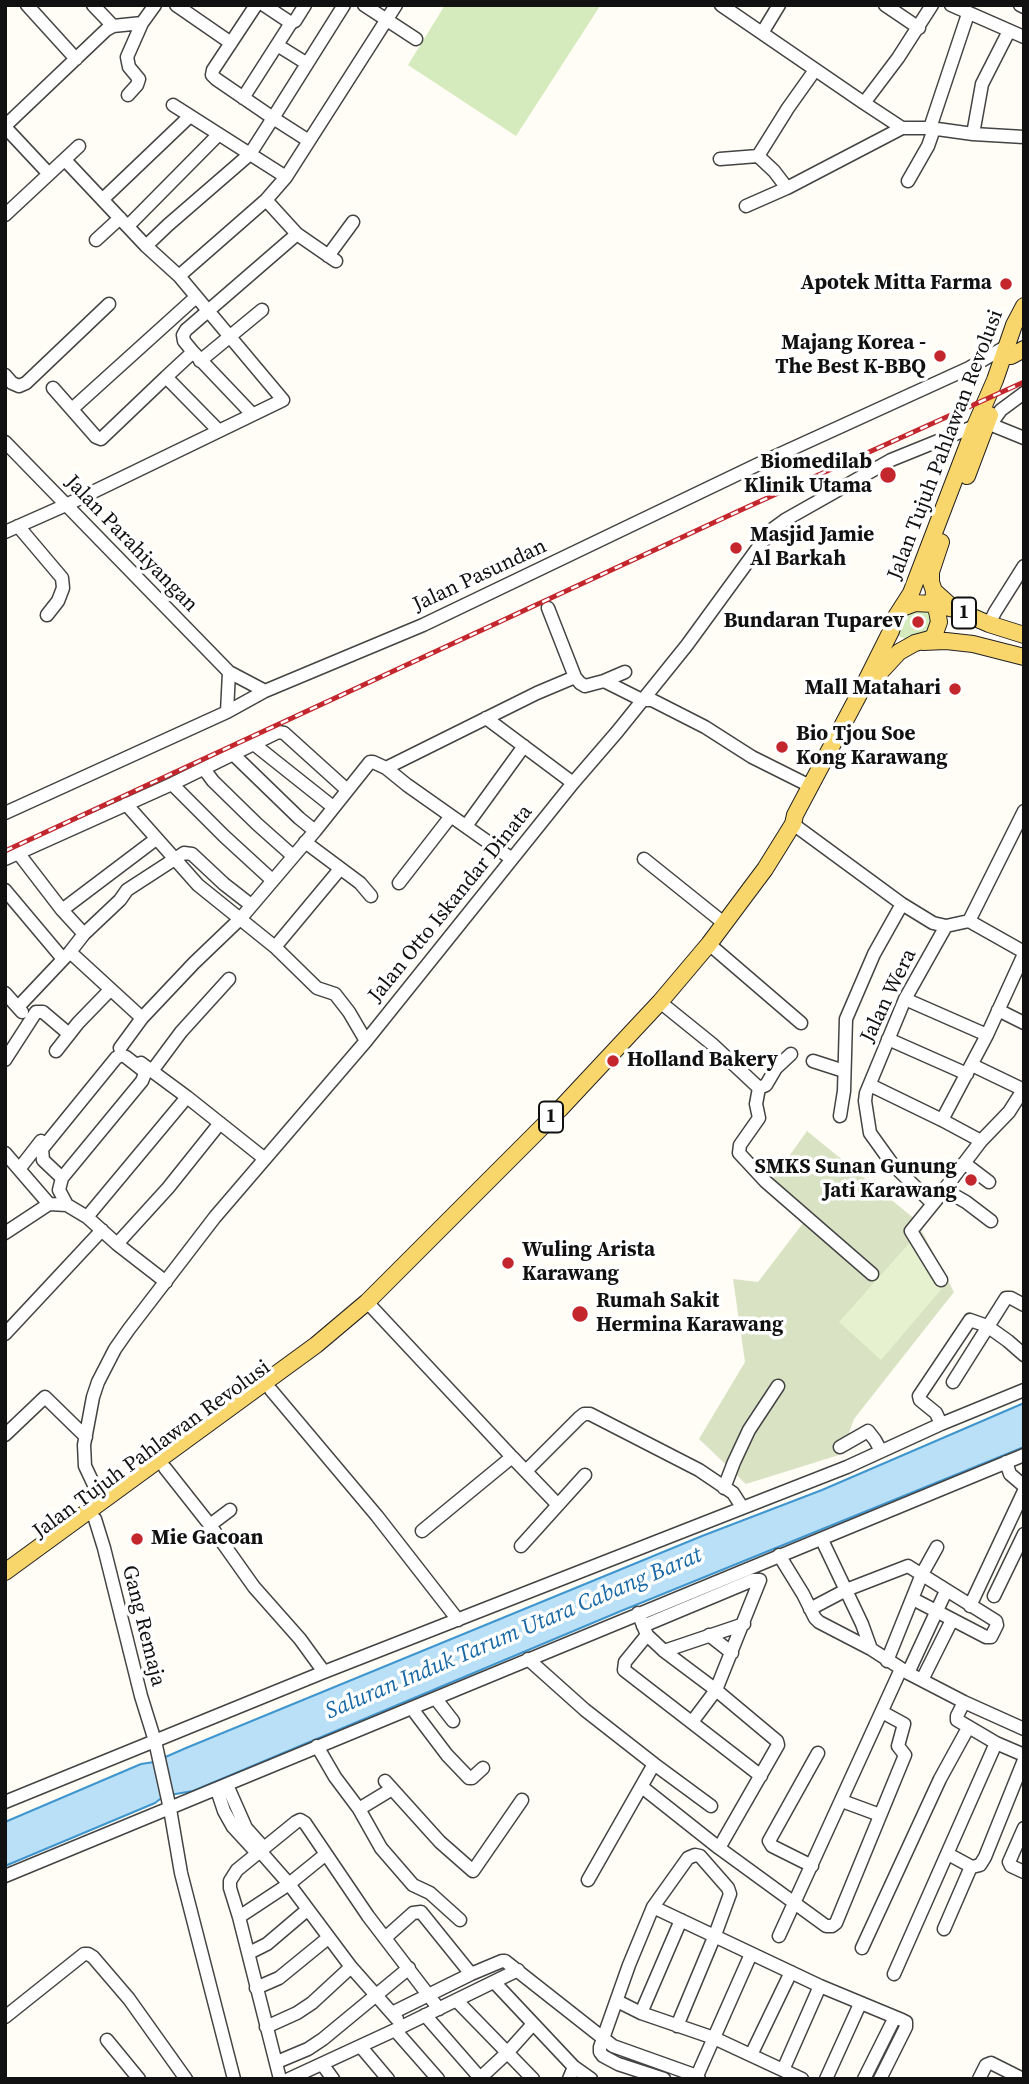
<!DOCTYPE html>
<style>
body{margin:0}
#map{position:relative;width:1029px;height:2084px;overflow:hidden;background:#fffdf5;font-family:"Source Serif 4",serif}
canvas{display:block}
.frame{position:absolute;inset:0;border:7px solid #111;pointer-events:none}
</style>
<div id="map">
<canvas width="1029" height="2084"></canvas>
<div class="frame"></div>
</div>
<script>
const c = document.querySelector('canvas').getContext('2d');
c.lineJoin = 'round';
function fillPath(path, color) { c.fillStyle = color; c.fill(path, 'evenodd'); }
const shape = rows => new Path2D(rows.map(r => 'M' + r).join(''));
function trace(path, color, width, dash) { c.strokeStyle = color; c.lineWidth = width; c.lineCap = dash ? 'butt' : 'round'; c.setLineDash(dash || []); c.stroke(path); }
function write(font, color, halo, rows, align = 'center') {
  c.font = font + ' "Source Serif 4",serif'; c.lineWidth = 7; c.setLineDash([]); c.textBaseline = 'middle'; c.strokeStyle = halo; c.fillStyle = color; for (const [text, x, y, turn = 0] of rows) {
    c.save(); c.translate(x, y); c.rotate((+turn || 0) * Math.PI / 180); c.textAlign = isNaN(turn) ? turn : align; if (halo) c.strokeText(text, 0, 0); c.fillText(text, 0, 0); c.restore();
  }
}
fillPath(shape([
 [445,5,599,5,600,6,516,136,408,65],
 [910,611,924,611,928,614,931,623,928,633,907,640,899,636,899,631,901,620]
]), '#d5ebbd');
fillPath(shape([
 [807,1131,916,1220,954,1292,854,1419,849,1433,852,1447,839,1455,746,1484,699,1439,745,1362,733,1279,758,1282,810,1214,772,1180]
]), '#d9e3c4');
fillPath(shape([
 [912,1240,945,1285,881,1360,839,1322]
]), '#e6f2cf');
const water = shape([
 [1024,1403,1024,1447,621,1611,193,1791,164,1796,155,1803,5,1866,5,1822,141,1764,154,1762,186,1748,702,1536,822,1490,1024,1403]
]);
fillPath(water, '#b9e0f7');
trace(water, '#3f96cf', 2);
const minor = shape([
 [27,5,76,59],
 [93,5,113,26],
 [176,5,231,43],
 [264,5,291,23],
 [364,5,416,39],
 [721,5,864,103],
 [885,5,919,28],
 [951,5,1024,37],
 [1020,5,1024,7],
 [762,33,779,5],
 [277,45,306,63],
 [128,95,137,85,139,79,129,67,127,57,142,23,155,5],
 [243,98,291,23,295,21,305,5],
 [173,105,286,177],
 [5,126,106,30,113,26,142,23],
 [5,127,49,174,79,146],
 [902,128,864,103,898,58,932,5],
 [930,128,968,14],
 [973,134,982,84,1009,31],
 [309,141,273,118,344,5],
 [758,156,774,171,787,188],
 [720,159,758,156,788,108,815,70],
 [908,181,928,146,934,129],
 [103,199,189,117],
 [746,206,787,188,902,128,930,128,973,134,1024,137],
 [5,215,49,174],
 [128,226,218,135],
 [297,234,336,261],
 [96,240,120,218],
 [146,246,168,225,250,154,273,118,216,79,212,75,213,70,256,5],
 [328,256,353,222],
 [179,276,266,200,286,177,396,5],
 [200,361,262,310],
 [5,375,12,383,19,386,26,383,109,304],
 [166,377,193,352],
 [53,388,96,437,101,439,166,377,218,430],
 [72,409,196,297],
 [252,414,193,352,184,341,183,335,186,330,297,234,266,200],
 [987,423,1024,438],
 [990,425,1001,410,1024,393],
 [5,442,229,672,265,691],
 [18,526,62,578,63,588,58,601,47,615],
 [5,532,66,505,283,400,179,276,146,246,65,160],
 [548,608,575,677,580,683,585,686,604,681,642,700,652,700,705,727,752,757,810,786],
 [989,624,995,612,1024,566],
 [604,681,625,672],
 [227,712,229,672],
 [486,718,573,783],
 [255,745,333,807],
 [234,755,299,818,315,831],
 [386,768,537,693,575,677],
 [204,769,213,781,257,824,293,856],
 [172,784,224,836,272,880],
 [126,804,198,885,275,947,317,988,335,994,349,1012,366,1041],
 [5,813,227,712,265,691,423,625,765,461,969,368,1007,346],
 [793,824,902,904,933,923,946,926,969,921],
 [466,826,524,746],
 [305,842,360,883,371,896],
 [19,854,62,910,84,934],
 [5,859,172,784,278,732,284,733,346,789],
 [644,859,725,924],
 [399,883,451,816],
 [5,890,63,959],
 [62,910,156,839],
 [969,921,1024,811],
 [969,921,1024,952],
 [709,944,801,1023],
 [275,947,340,869],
 [70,952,142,1018],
 [5,993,22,1012],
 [905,999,987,1035],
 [660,1002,712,1044,759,1088],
 [18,1007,70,952,84,934,120,900,127,890,184,853,192,854,224,884,251,905],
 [998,1010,1024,1023],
 [888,1039,967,1074],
 [120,1048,142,1018,194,963,241,918,315,831,370,762,373,762,386,768,407,785,512,859],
 [56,1051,78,1023,110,990],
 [791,1054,776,1068,766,1085,759,1088,756,1104,759,1118,740,1145,739,1153,765,1181,872,1274],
 [5,1060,36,1012,43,1012,69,1034],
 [813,1061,844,1071],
 [141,1063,187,1097,265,1159],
 [972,1065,1024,1090],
 [152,1071,181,1032,229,979],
 [870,1085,942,1120,981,1141],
 [840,1116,844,1091,846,1019,874,954,902,904],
 [942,1120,987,1035,1024,954],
 [5,1153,49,1204,67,1205,87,1217,117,1244,166,1282],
 [964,1163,989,1182],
 [20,1168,41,1141],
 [62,1178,43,1160,42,1149,116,1058,121,1055,126,1057,144,1071,144,1076,142,1081,62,1178,59,1190,67,1205],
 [945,1190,966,1202,991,1221],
 [933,1204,893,1165,870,1133,865,1101,866,1093,905,999,946,926],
 [87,1217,187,1097],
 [5,1233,49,1204],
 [117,1244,168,1188,220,1123],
 [941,1280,911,1231,937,1199,981,1141,1009,1112,1023,1090],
 [367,1302,512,1457],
 [5,1334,102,1230],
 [953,1382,1006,1298,1011,1298,1024,1305],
 [271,1390,377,1516,458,1620],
 [941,1424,936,1413,920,1400,919,1396,970,1320,987,1326,1008,1341,1024,1355],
 [5,1435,45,1397,86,1437],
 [840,1447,868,1431,875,1440,881,1451],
 [1006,1462,1010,1474,1024,1486],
 [165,1468,210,1525,254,1587,300,1639,324,1672],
 [526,1471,579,1418,584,1414,590,1414,699,1470,733,1493,742,1507],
 [724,1488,734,1462,749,1430,778,1386],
 [102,1502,85,1466,84,1445,93,1397,98,1382,115,1349,129,1329,215,1217,366,1041,573,783,617,732,687,645,760,545,774,528,785,520,891,460,975,426],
 [95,1519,104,1548,141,1696,155,1741,170,1809,181,1873,234,2079],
 [210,1525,230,1510],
 [422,1531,512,1457,558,1505],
 [822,1540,862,1624,871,1649],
 [521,1546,585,1475],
 [779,1555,803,1594,815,1618,819,1622,871,1649,908,1673,964,1702,1024,1729],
 [994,1596,1024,1534],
 [970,1606,1024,1491],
 [810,1609,846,1590,908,1566,996,1621,997,1625,991,1637,986,1637,913,1599],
 [638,1613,647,1635,664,1651,716,1690,777,1741,778,1745,719,1848],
 [643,1626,753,1580,760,1580,716,1690,692,1722],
 [647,1635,625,1662,624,1670,761,1776],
 [709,1635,732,1653],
 [664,1651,744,1624],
 [528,1659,585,1710,654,1764,711,1806],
 [887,1661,922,1574,937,1547],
 [908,1673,946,1591],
 [922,1680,952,1620],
 [436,1699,453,1721],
 [964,1702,957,1716,957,1720,996,1743,1024,1755],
 [414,1707,416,1714,447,1755,469,1778,472,1778,483,1768],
 [317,1746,335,1777,359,1809,381,1848,413,1885,430,1893,460,1920],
 [385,1781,440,1842,473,1871,522,1800],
 [227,1785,246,1828,264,1848],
 [642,1787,719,1848,826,1926,832,1926,836,1923,905,1755,898,1746,904,1724,882,1712],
 [217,1790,224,1811,233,1827,257,1853],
 [842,1801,880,1815],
 [5,1802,324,1672,847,1467,941,1424,1024,1390],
 [359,1809,392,1789],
 [1024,1828,1009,1862,1011,1866,1024,1872],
 [260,1851,289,1884,351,1967,397,2019],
 [948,1854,972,1867],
 [812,1866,772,1846,769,1841,818,1753],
 [5,1876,1024,1455],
 [588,1880,654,1764],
 [653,1907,820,1986,902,2020,906,2022,906,2027,880,2079],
 [239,1917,289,1884,326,1854],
 [944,1929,970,1869,972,1867,980,1865,985,1857,1024,1760],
 [779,1936,901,1669],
 [385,1938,413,1913,421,1912,471,1974],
 [862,1948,940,1779,968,1728],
 [249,1953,267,1944,307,1910],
 [894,1974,996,1743],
 [495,1983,574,2067,569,2079],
 [256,1988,279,1978,328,1938],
 [457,2001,533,2079],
 [617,2001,641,2013,714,2038,802,2079],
 [392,2013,471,1974,502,1961,505,1961,613,2046,697,2076,699,2079],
 [641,2013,681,1920],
 [425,2015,481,2079],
 [5,2017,84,1954,88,1954,93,1957,129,1999,186,2079],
 [266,2027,297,2013,312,2003,351,1967],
 [395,2030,438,2079],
 [107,2040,139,2079],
 [361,2047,388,2079],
 [751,2055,791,1972],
 [277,2062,308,2049,323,2039,409,1968],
 [322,2064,333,2079],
 [574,2067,591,2079],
 [783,2070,820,1986],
 [697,2076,751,1954],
 [280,2079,239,1917,230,1888,230,1881,237,1870,296,1822,300,1820,305,1823,368,1916,439,2009],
 [289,2079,395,2030,518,1970],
 [479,2079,507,2053,533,2024],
 [664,2079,618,2064,603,2056,600,2052,600,2047,629,1965,653,1907,688,1858,695,1855,700,1856,728,1888,730,1894,715,1935,677,2026],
 [826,2079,860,2004],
 [864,2079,895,2017],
 [979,2079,986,2065,991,2063,1023,2079]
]);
const major = shape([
 [1011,356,1024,349],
 [967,476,990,415],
 [941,542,931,572,931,582,934,591,954,609],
 [902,608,915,603,933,604,954,609,989,624,1024,635],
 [923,642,946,641,973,644,1024,657],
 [874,679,899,652,915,643,930,639,934,636,939,622,937,611,933,604,934,591],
 [5,1572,316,1345,367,1302,560,1109,660,1002,709,944,765,869,793,824,795,815,864,685,891,631,895,618,911,593,975,426,995,380,1014,325,1024,306]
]);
trace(minor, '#444', 15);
trace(major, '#222', 18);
trace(minor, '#fff', 12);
trace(major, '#f9d66b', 16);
const rail = shape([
 [5,851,743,509,1024,382]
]);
trace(rail, '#c4262e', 5);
trace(rail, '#fff', 2.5, [8]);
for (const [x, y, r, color] of [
 [1006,284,7,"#c4262e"],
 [940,356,7,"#c4262e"],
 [888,475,9,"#c4262e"],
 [736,548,7,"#c4262e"],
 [918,622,7,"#c4262e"],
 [955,689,7,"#c4262e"],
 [782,747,7,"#c4262e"],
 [613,1061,7,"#c4262e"],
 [971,1180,7,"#c4262e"],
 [508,1263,7,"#c4262e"],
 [580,1314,9,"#c4262e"],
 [137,1539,7,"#c4262e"]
]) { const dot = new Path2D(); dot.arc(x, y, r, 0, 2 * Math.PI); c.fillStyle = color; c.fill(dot); trace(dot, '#fff', 2.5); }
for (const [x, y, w] of [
 [964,613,24],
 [551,1117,24]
]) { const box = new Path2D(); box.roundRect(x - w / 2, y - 15.5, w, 31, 5); c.fillStyle = '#fff'; c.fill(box); trace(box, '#111', 2); }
write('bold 19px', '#111', null, [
 ["1",964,613],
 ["1",551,1117]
]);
write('bold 21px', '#111', '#fff', [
 ["Apotek Mitta Farma",992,284],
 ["Majang Korea -",926,344],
 ["The Best K-BBQ",926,368],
 ["Biomedilab",872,463],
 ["Klinik Utama",872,487],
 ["Masjid Jamie",750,536,"left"],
 ["Al Barkah",750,560,"left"],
 ["Bundaran Tuparev",904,622],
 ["Mall Matahari",941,689],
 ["Bio Tjou Soe",796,735,"left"],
 ["Kong Karawang",796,759,"left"],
 ["Holland Bakery",627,1061,"left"],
 ["SMKS Sunan Gunung",957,1168],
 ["Jati Karawang",957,1192],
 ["Wuling Arista",522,1251,"left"],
 ["Karawang",522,1275,"left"],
 ["Rumah Sakit",596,1302,"left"],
 ["Hermina Karawang",596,1326,"left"],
 ["Mie Gacoan",151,1539,"left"]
], 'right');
write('21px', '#111', '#fff', [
 ["Jalan Tujuh Pahlawan Revolusi",946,445,-69],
 ["Jalan Parahiyangan",131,544,46],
 ["Jalan Pasundan",480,576,-25],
 ["Jalan Otto Iskandar Dinata",451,904,-51],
 ["Jalan Wera",889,996,-64],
 ["Jalan Tujuh Pahlawan Revolusi",152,1450,-36],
 ["Gang Remaja",143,1626,76]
]);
write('italic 23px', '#1768a6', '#fff', [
 ["Saluran Induk Tarum Utara Cabang Barat",514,1634,-23]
]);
</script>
